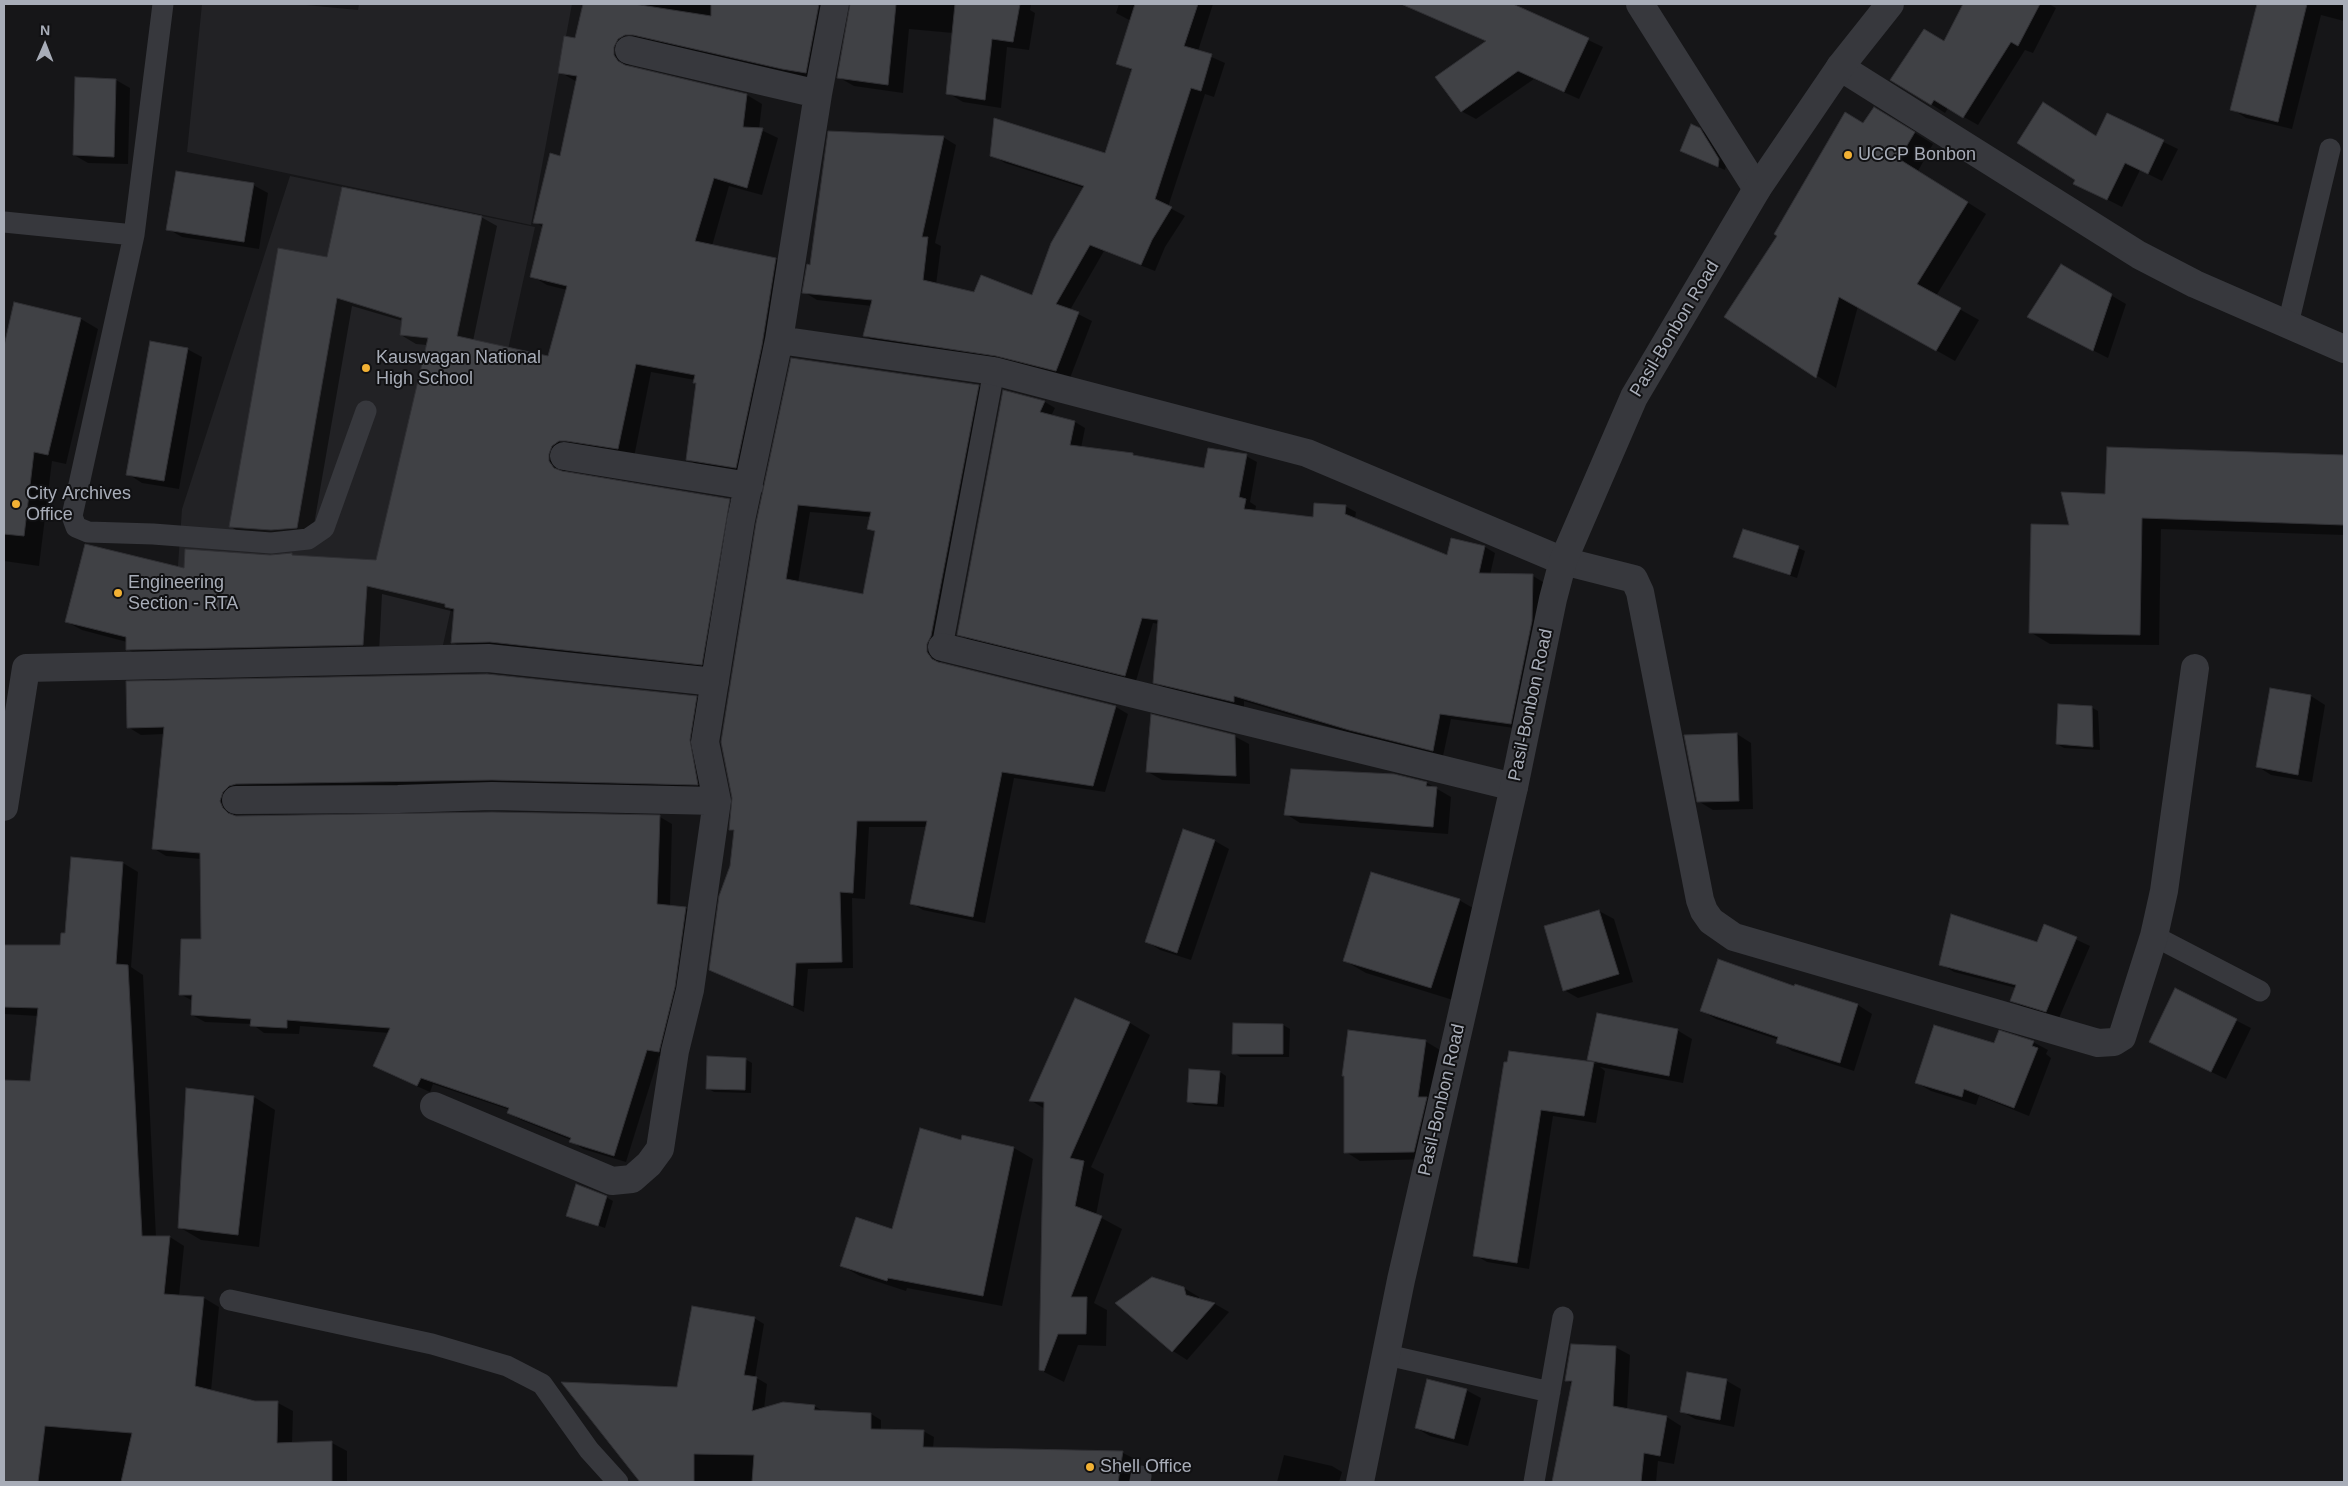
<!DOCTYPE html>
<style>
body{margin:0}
#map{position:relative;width:2348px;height:1486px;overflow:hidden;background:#161618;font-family:Arial,sans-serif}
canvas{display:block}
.frame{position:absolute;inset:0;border:5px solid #a8adb8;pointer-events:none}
.north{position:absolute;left:20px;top:20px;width:50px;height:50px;-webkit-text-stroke:4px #111113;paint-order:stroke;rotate:1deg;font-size:14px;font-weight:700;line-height:20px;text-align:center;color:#a8adb8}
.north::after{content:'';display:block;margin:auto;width:18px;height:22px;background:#a8adb8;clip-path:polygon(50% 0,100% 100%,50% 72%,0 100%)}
</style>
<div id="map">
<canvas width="2348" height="1486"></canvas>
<div class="frame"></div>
<div class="north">N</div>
</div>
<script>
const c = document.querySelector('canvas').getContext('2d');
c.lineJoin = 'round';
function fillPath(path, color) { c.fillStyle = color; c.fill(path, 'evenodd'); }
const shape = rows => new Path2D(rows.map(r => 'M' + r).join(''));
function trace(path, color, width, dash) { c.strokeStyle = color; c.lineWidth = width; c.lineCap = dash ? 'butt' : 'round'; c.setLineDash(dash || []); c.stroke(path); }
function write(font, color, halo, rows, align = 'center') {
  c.font = font + ' Arial,sans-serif'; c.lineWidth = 4; c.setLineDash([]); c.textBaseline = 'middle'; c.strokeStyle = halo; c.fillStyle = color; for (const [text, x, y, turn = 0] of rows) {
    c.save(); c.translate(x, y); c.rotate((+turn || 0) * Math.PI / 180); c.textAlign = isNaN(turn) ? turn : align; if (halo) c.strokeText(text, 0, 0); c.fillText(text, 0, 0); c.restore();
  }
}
fillPath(shape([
 [202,4,296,4,358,10,359,4,572,4,531,225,187,152],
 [290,176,535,227,443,645,172,650,182,509]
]), '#222225');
fillPath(shape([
 [584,4,838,4,821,81,629,64,631,68,747,95,762,104,759,129,778,138,762,195,729,186,712,246,776,259,791,268,751,476,703,468,687,459,697,383,695,380,651,372,634,457,564,463,566,473,729,500,745,509,717,673,467,651,452,642,455,612,382,594,379,653,143,658,127,649,127,642,82,630,67,622,185,569,292,555,377,562,427,345,416,344,401,335,403,321,352,306,312,536,246,536,231,527,328,259,481,217,497,226,473,341,548,358,567,290,547,285,532,276,543,227,535,222,561,157,577,82,560,72,576,39],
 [851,4,1031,4,1030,10,1035,13,1029,50,1007,47,1001,108,963,102,948,93,953,33,909,29,903,93,854,86,838,77],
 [1119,4,1213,4,1198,51,1225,63,1214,97,1205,94,1168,207,1185,216,1165,247,1155,271,1104,251,1070,310,1092,321,1070,378,878,343,865,336,872,306,817,300,804,292,811,266,943,137,956,145,935,243,941,246,936,285,975,294,1033,296,1084,188,1005,163,992,155,1105,155,1133,71,1118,63,1131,21,1116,13],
 [1446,4,1518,4,1518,7,1603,47,1579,99,1534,79,1476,119,1461,111,1487,42,1439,19],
 [1964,4,2049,4,2056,8,2033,53,2025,50,1978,125,1948,108,1945,113,1931,104,1944,42],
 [2258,4,2344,4,2344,21,2321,15,2292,129,2246,118,2232,109],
 [116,80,130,88,128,164,88,163,74,155],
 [2107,115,2178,149,2162,181,2140,170,2122,207,2075,183],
 [1893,119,1933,144,1918,171,1986,214,1936,296,1979,320,1955,361,1858,306,1836,388,1726,317,1864,124],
 [1699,129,1707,133,1726,164,1725,170,1681,151],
 [253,185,268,193,259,249,182,237,168,229],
 [2061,266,2126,304,2108,358,2043,325],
 [15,303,81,319,98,329,66,464,52,461,39,566,4,561,4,351],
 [187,349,202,357,179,489,142,483,128,474],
 [978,386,990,393,939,659,942,664,1116,707,1128,714,1105,792,1014,778,985,923,923,910,911,903,927,827,869,827,865,899,852,898,853,968,808,969,804,1012,710,969,732,866,735,832,730,829,758,523],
 [810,512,871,517,868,528,876,532,864,596,798,583],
 [1004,391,1045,402,1055,408,1051,416,1075,422,1085,428,1081,448,1133,454,1138,457,1206,470,1246,456,1257,462,1250,502,1256,506,1255,512,1314,518,1345,506,1356,512,1355,519,1447,557,1451,540,1485,547,1495,553,1490,575,1533,576,1543,582,1542,628,1521,729,1451,719,1443,756,1360,736,1244,701,1244,707,1165,688,1154,682,1159,624,1153,623,1136,681,969,640,958,634],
 [2108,448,2344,456,2344,535,2161,529,2159,645,2050,644,2030,632,2070,526,2106,495],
 [1798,548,1805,551,1797,578,1734,557],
 [2271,690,2311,696,2325,705,2312,782,2271,775,2257,766],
 [696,697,709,704,710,791,233,807,236,817,660,817,672,824,670,907,686,908,698,915,672,1059,659,1056,626,1162,583,1149,571,1141,571,1140,521,1120,508,1113,510,1110,433,1084,430,1092,387,1073,375,1066,389,1033,300,1026,299,1034,264,1033,252,1024,205,1022,192,1015,193,1001,180,994,202,941,201,859,166,856,153,848,164,734,141,735,128,727],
 [2091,707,2098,711,2100,750,2064,748,2057,744],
 [1737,734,1751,743,1753,809,1713,810,1698,801],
 [1234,736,1249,744,1250,784,1162,780,1148,772],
 [1427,783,1451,797,1448,834,1300,823,1286,814],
 [1215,841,1229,849,1191,960,1160,950,1146,941],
 [72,859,123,863,138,872,131,967,143,975,156,1237,170,1237,184,1246,179,1296,204,1298,219,1307,211,1391,255,1402,278,1403,293,1411,292,1443,332,1443,347,1451,347,1482,4,1482,4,1082,31,1083,38,1016,4,1014,4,946,61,946,66,935],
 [1459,900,1480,912,1453,1000,1366,973,1345,961],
 [1599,911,1614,919,1633,982,1578,998,1564,990],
 [2045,925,2090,946,2059,1018,2025,1008,2012,1001,2016,988,1954,972,1941,964,2038,943],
 [1796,985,1858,1005,1872,1014,1854,1071,1792,1051,1778,1042,1779,1040,1716,1019,1701,1010,1795,988],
 [2176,990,2251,1028,2226,1079,2165,1050],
 [1076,999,1130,1023,1150,1035,1091,1167,1104,1174,1096,1215,1122,1229,1094,1303,1107,1310,1106,1346,1078,1345,1064,1382,1040,1370,1045,1109,1030,1100],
 [1283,1025,1290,1029,1289,1057,1240,1057,1234,1053],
 [1677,1030,1692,1039,1683,1083,1600,1067,1605,1071,1596,1123,1553,1116,1529,1269,1487,1262,1475,1255,1510,1052,1597,1064,1588,1059],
 [1425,1041,1440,1050,1429,1159,1360,1161,1346,1152],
 [2033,1042,2048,1050,2046,1054,2051,1058,2029,1116,1979,1096,1976,1105,1931,1091,1917,1083,1994,1045],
 [745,1059,752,1063,751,1093,714,1092,707,1088],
 [1220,1072,1226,1076,1224,1107,1195,1105,1188,1101],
 [254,1097,275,1110,259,1247,201,1240,179,1227],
 [963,1137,1014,1148,1033,1159,1002,1306,907,1288,906,1291,860,1276,842,1266,893,1230,962,1142],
 [606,1197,613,1201,605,1228,568,1215],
 [1184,1288,1199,1297,1199,1300,1215,1304,1229,1312,1187,1360,1173,1351,1117,1303],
 [754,1318,764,1324,755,1377,767,1384,764,1409,814,1406,825,1412,871,1414,881,1420,881,1430,923,1431,934,1437,933,1448,1123,1453,1133,1458,1129,1482,642,1482,564,1384,678,1389],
 [1615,1347,1630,1355,1627,1410,1667,1417,1681,1426,1674,1464,1658,1461,1656,1482,1607,1482,1571,1473,1572,1384,1566,1380],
 [1727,1381,1741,1389,1734,1427,1695,1419,1681,1411],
 [1466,1390,1481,1398,1468,1446,1430,1436,1416,1428],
 [1284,1455,1332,1466,1342,1472,1339,1482,1277,1482]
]), '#0007');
const building = shape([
 [583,4,634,4,711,16,711,4,819,4,806,73,782,69,633,35,625,35,618,39,614,47,614,55,618,61,625,65,747,94,743,127,763,128,747,188,714,178,695,241,776,258,762,345,736,468,686,460,696,383,693,383,695,375,636,364,618,449,566,441,559,441,552,446,549,454,549,461,554,468,562,471,730,499,702,665,490,642,451,643,454,609,445,607,445,604,367,586,363,645,126,650,126,637,65,622,85,544,184,568,185,549,270,555,292,553,292,555,376,560,428,338,400,335,402,318,337,298,297,528,271,530,229,527,278,248,327,257,342,187,482,216,457,336,548,356,567,286,530,277,543,224,533,223,550,153,560,156,577,76,558,73,564,36,575,38,583,4],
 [850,4,896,4,888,85,837,78,850,4],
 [955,4,1020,4,1013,42,992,39,985,100,946,94,955,4],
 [1135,4,1198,4,1184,46,1212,54,1201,91,1191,88,1155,199,1172,207,1152,240,1141,265,1090,245,1056,304,1079,312,1056,371,996,356,863,336,872,300,802,293,807,264,810,265,828,131,944,136,922,237,928,237,923,280,974,292,981,275,1032,295,1051,243,1084,186,990,156,994,118,1105,153,1132,69,1116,64,1135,4],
 [1401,4,1513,4,1589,38,1564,92,1518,71,1461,112,1435,77,1486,41,1401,4],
 [1963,4,2040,4,2018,46,2011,42,1963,118,1934,100,1931,105,1890,80,1924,29,1944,41,1963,4],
 [2257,4,2307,4,2278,122,2230,110,2257,4],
 [75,77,116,79,114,157,73,155,75,77],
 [2043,102,2096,136,2107,113,2164,140,2148,174,2125,163,2107,200,2073,184,2075,180,2017,143,2043,102],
 [1874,107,1915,132,1899,159,1968,202,1917,284,1961,308,1936,351,1839,297,1816,378,1724,317,1777,236,1774,234,1845,112,1863,123,1874,107],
 [1691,124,1700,128,1719,159,1718,167,1680,151,1691,124],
 [176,171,254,183,244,242,166,230,176,171],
 [2061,264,2112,294,2093,351,2027,317,2061,264],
 [14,302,81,318,48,455,34,452,24,536,4,534,4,346,14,302],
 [150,341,188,348,164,481,126,475,150,341],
 [791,358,979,385,931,636,927,644,927,652,932,659,938,662,1116,706,1093,786,1002,772,973,917,910,904,927,821,857,821,853,893,840,892,842,962,796,963,793,1006,709,970,719,896,730,866,734,830,729,830,732,798,721,742,756,523,791,358],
 [798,505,871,512,867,529,875,531,863,594,786,579,798,505],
 [1003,390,1045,401,1040,412,1075,421,1070,445,1133,453,1133,455,1204,468,1208,448,1247,454,1239,497,1246,499,1244,509,1313,517,1314,503,1346,505,1345,514,1447,555,1451,538,1485,546,1479,573,1533,574,1532,621,1511,724,1440,714,1433,751,1349,730,1234,696,1234,702,1153,683,1158,620,1142,618,1125,676,957,635,1003,390],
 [2107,447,2344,455,2344,525,2142,518,2140,635,2029,633,2031,524,2069,525,2061,492,2105,494,2107,447],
 [1743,529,1799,546,1790,575,1733,557,1743,529],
 [487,674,697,696,690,740,698,785,492,780,236,784,229,786,223,792,220,801,223,808,228,813,236,816,492,812,660,815,657,904,686,907,675,987,659,1052,647,1050,614,1156,569,1142,571,1138,507,1113,509,1108,421,1078,417,1086,373,1066,390,1028,287,1020,287,1028,250,1026,251,1019,191,1015,192,995,179,995,181,939,201,939,200,853,152,849,164,727,127,728,126,681,487,674],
 [2270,688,2311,695,2298,775,2256,767,2270,688],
 [2058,704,2092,706,2093,747,2056,744,2058,704],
 [1151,714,1235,735,1236,776,1146,772,1151,714],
 [1737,733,1739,801,1697,802,1684,735,1737,733],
 [1291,769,1394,774,1427,782,1426,786,1437,787,1433,827,1284,815,1291,769],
 [1183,829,1215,840,1177,953,1145,942,1183,829],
 [71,857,123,862,116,964,128,965,142,1236,170,1236,164,1294,204,1297,195,1386,255,1401,278,1401,277,1443,332,1441,332,1482,121,1482,132,1433,45,1426,38,1482,4,1482,4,1080,30,1081,38,1008,4,1007,4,945,60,945,61,933,65,933,71,857],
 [1371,872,1460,899,1431,988,1343,961,1371,872],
 [1599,910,1619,974,1563,991,1544,926,1599,910],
 [1951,914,2037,942,2044,924,2077,937,2046,1012,2010,1001,2016,985,1939,965,1951,914],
 [1718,959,1794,986,1795,984,1858,1004,1840,1063,1776,1043,1778,1037,1700,1011,1718,959],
 [2175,988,2237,1019,2211,1072,2149,1042,2175,988],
 [1075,998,1130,1022,1070,1158,1084,1161,1075,1206,1102,1216,1071,1297,1087,1297,1086,1334,1058,1334,1044,1371,1039,1370,1044,1102,1029,1101,1075,998],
 [1597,1013,1678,1029,1669,1076,1587,1060,1597,1013],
 [1233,1023,1283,1024,1283,1054,1232,1054,1233,1023],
 [1934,1025,1994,1043,1999,1030,2034,1041,2032,1046,2038,1048,2014,1108,1964,1089,1962,1097,1915,1083,1934,1025],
 [1348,1030,1426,1040,1418,1097,1427,1097,1414,1152,1344,1153,1344,1076,1342,1076,1348,1030],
 [1509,1051,1594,1062,1584,1116,1541,1110,1517,1263,1473,1256,1504,1062,1507,1062,1509,1051],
 [707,1056,746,1058,745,1090,706,1089,707,1056],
 [1189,1069,1220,1071,1217,1104,1187,1102,1189,1069],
 [186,1088,254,1096,238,1235,178,1228,186,1088],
 [920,1128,961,1140,962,1135,1014,1147,983,1296,888,1278,887,1281,840,1266,856,1217,892,1229,920,1128],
 [576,1184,607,1196,598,1226,566,1216,576,1184],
 [1152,1277,1184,1287,1186,1295,1215,1303,1172,1352,1115,1303,1152,1277],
 [692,1306,755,1317,744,1375,757,1377,752,1411,783,1402,815,1405,814,1410,871,1413,871,1429,924,1430,923,1447,1123,1451,1118,1482,752,1482,754,1455,694,1454,694,1482,640,1482,561,1382,677,1387,692,1306],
 [1571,1344,1616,1346,1613,1406,1667,1416,1660,1456,1644,1453,1641,1482,1552,1482,1572,1381,1565,1381,1571,1344],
 [1687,1372,1727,1379,1720,1420,1680,1412,1687,1372],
 [1427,1379,1467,1389,1454,1439,1415,1428,1427,1379]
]);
fillPath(building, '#404145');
trace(building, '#303034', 1);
trace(shape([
 [163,4,134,235,72,516,76,527,88,532,153,534,271,543,308,539,324,528,366,411],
 [4,222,134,235],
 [2288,324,2330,149],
 [942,647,994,371],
 [2154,936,2260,991],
 [230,1300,432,1344,507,1366,542,1384,589,1450,618,1482],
 [1387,1355,1550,1392],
 [1140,1482,1141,1476],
 [1534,1482,1563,1317]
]), '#37383d', 21);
trace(shape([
 [1640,4,1757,189],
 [629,50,818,94],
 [1840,67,2139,255,2195,284,2344,349],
 [779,340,994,371,1307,453,1563,561,1634,579,1640,592,1700,900,1704,911,1711,921,1734,937,2098,1043,2114,1042,2122,1037,2154,936,2164,891,2195,668],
 [564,456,749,486],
 [942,647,1514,787],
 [236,800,398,799,492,796,717,801],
 [4,807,26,668,488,658,715,682],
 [434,1106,612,1181,632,1179,649,1164,660,1149,675,1051,690,990,717,801,705,742,741,520,779,340,818,94,835,4]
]), '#37383d', 28);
trace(shape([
 [1360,1482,1401,1280,1514,787,1553,599,1563,561,1634,397,1757,189,1840,67,1890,4]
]), '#37383d', 28);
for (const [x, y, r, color] of [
 [1848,155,5,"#f2b134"],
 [366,368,5,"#f2b134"],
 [16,504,5,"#f2b134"],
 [118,593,5,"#f2b134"],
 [1090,1467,5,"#f2b134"]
]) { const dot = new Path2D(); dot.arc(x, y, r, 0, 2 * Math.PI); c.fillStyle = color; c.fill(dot); trace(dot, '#111113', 2); }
write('18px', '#a8adb8', '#111113', [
 ["UCCP Bonbon",1858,155],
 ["Kauswagan National",376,358],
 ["High School",376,379],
 ["City Archives",26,494],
 ["Office",26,515],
 ["Engineering",128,583],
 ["Section - RTA",128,604],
 ["Shell Office",1100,1467]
], 'left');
write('18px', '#a8adb8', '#111113', [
 ["Pasil-Bonbon Road",1675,329,-59],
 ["Pasil-Bonbon Road",1531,705,-78],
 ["Pasil-Bonbon Road",1442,1100,-77]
]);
</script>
